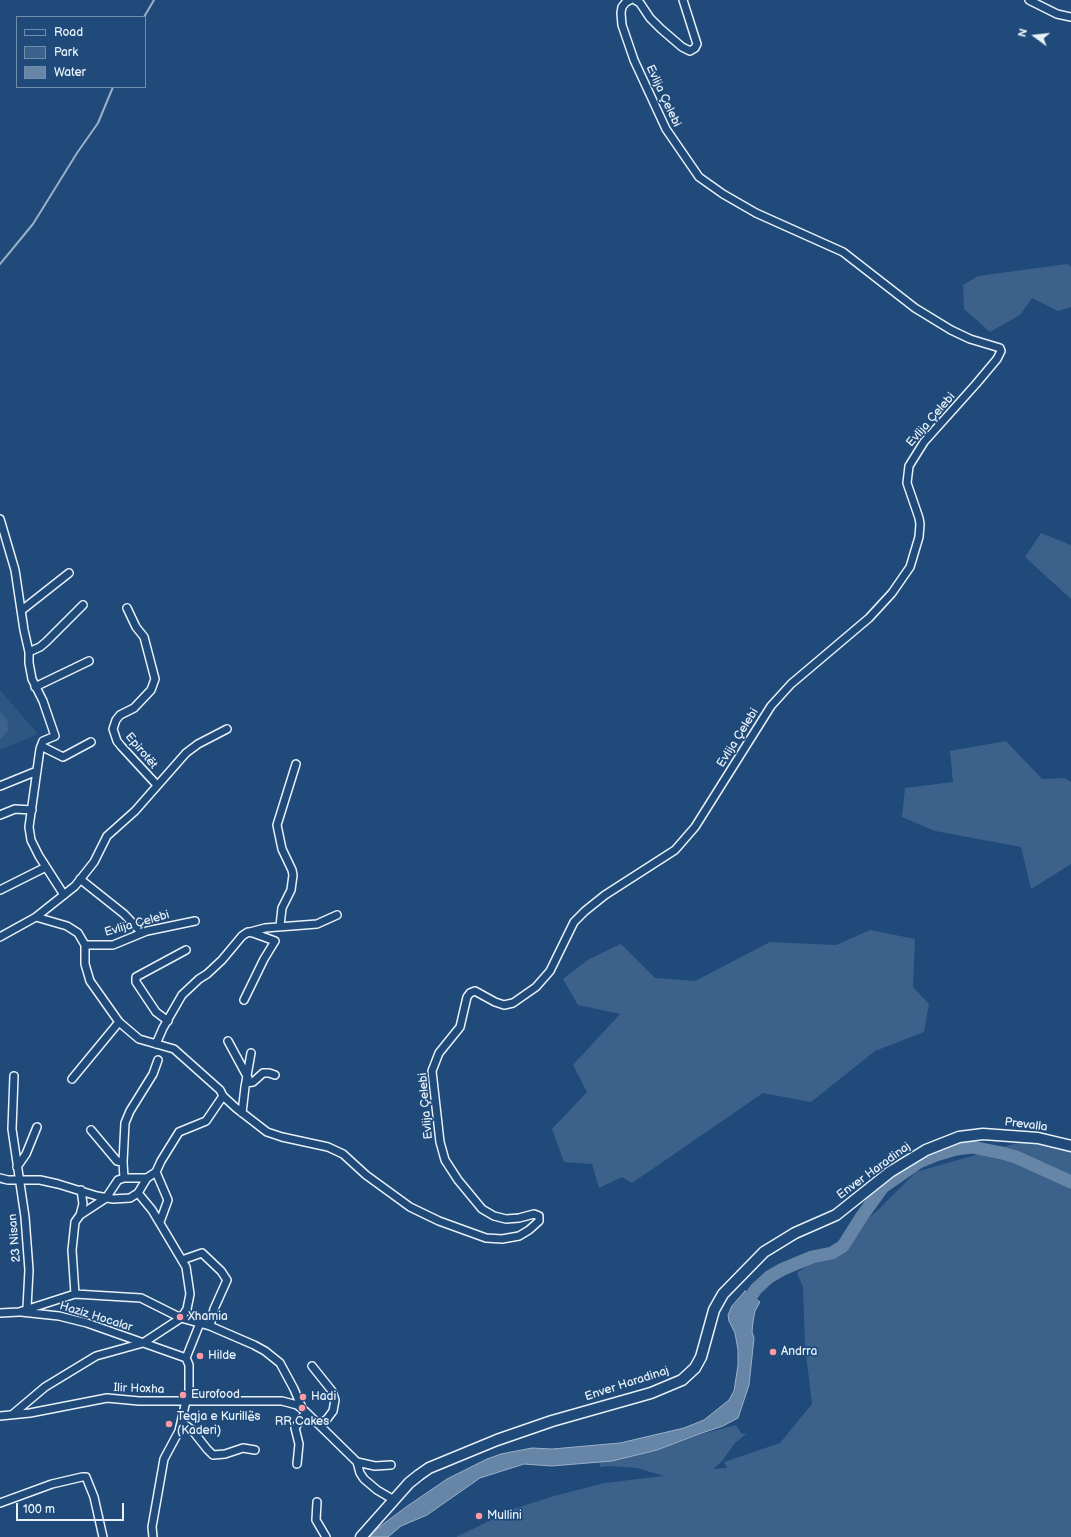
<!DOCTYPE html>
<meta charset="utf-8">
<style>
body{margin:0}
#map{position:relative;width:1071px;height:1537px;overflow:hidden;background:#1f4a7a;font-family:"Balsamiq Sans",sans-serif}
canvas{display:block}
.legend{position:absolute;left:16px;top:16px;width:130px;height:72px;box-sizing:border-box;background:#1f4a7a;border:1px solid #6f8dac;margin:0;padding:5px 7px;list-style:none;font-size:12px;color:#e8f1f8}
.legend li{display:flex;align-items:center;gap:8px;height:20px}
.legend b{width:20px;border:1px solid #6f8dac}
.north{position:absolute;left:1015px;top:16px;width:40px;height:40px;-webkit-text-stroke:3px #1f4a7a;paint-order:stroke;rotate:285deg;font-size:11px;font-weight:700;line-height:16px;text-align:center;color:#e8f1f8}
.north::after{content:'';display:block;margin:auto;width:14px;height:18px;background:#e8f1f8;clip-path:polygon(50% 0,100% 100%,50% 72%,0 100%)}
.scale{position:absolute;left:16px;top:1503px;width:108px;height:18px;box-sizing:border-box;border:2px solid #e8f1f8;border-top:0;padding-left:5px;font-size:12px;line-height:14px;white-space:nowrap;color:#e8f1f8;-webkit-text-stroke:3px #1f4a7a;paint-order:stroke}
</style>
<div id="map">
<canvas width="1071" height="1537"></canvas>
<ul class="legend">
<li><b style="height:5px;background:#1f4a7a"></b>Road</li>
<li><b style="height:11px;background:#3c628c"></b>Park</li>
<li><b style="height:11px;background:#6685a7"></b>Water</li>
</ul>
<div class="north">N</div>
<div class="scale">100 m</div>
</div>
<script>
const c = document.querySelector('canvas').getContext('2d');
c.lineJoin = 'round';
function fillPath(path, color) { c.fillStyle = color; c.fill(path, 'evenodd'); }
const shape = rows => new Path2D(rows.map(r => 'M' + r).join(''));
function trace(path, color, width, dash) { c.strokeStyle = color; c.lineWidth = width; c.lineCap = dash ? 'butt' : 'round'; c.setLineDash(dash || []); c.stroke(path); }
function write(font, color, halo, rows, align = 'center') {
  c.font = font + ' "Balsamiq Sans",sans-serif'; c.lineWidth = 3.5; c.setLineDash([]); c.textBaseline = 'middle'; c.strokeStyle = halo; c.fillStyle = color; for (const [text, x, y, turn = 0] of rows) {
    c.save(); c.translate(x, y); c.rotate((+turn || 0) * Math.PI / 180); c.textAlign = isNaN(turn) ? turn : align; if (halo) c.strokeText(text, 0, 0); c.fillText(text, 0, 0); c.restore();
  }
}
fillPath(shape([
 [0,690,38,734,0,750]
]), '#2e5683');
fillPath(shape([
 [1067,264,1071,267,1071,307,1058,311,1032,298,1020,315,990,332,964,309,963,285,978,276],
 [1041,533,1071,545,1071,599,1025,557],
 [0,711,7,720,9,730,0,740],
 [1006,741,1042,779,1064,778,1071,782,1071,864,1031,889,1021,847,935,831,902,817,905,788,953,782,950,751],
 [870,930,915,939,913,987,929,1004,924,1032,875,1051,811,1102,763,1093,632,1183,622,1177,599,1188,592,1164,564,1162,552,1129,587,1092,573,1065,620,1014,578,1005,563,979,589,959,621,944,655,978,695,981,770,942,836,945],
 [1024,1141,1071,1151,1071,1537,456,1537,514,1509,554,1496,605,1483,664,1476,637,1468,609,1466,600,1467,599,1460,657,1450,702,1434,736,1425,741,1433,746,1434,734,1444,723,1460,713,1469,727,1468,724,1462,780,1443,812,1404,805,1346,803,1287,797,1273,829,1249,876,1212,916,1172]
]), '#3c628c');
const water = shape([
 [745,1291,760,1302,755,1311,753,1322,752,1332,754,1338,749,1385,738,1418,723,1426,702,1433,657,1450,612,1461,552,1466,524,1464,480,1478,427,1515,401,1526,388,1537,370,1537,378,1528,406,1507,447,1479,487,1459,501,1454,532,1448,552,1449,620,1443,684,1428,704,1420,729,1400,734,1391,738,1365,738,1350,735,1333,729,1321,728,1315,732,1306,745,1291]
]);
fillPath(water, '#6685a7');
trace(water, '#9ab0c7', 1);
trace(shape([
 [144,17,154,0],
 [0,264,33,224,77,153,98,123,113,87]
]), '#9ab0c7', 2);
trace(shape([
 [744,1310,745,1305,756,1289,769,1277,783,1269,812,1257,832,1253,843,1246,862,1216,883,1187,919,1162,936,1155,956,1149,972,1147,1002,1153,1016,1157,1071,1182]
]), '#6685a7', 13);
const street = shape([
 [635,0,640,3,650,18,661,29,682,47,690,51,695,48,697,44,683,0],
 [1029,0,1057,14,1071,17],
 [0,519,15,570,24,630,29,652,29,663,32,679,43,701,55,736,43,741,40,749,29,827,31,840,39,856,64,895],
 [127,608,136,627,144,637,155,679,151,690,134,708,120,715,116,720,113,729,117,741,121,746,157,785],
 [22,610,69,573],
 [29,652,40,647,46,642,83,605],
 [35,687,89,661],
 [41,746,63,757,91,742],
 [0,786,37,771],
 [0,815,15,809,32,810],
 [80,879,124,914,142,933],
 [0,890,46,867],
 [36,917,67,926,78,933,85,945,85,964,90,981,119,1022,139,1039,174,1049,220,1090,223,1096,236,1108,267,1132,282,1137,328,1147,343,1154,366,1175,410,1207,439,1221,486,1238,502,1239,519,1236,529,1230,539,1221,539,1216,534,1214,519,1218,506,1219,494,1216,482,1209,458,1180,445,1160,440,1142,432,1071,439,1053,460,1027,467,997,470,993,475,991,495,1002,504,1005,513,1003,536,987,550,971,574,922,585,911,605,895,675,850,695,827,771,706,791,684,869,618,892,593,910,567,919,537,920,524,919,518,907,483,909,466,924,442,976,384,997,359,1001,351,1000,348,970,339,951,330,915,308,843,252,756,213,723,194,699,177,666,129,634,60,622,25,621,13,622,7,626,2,630,0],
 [280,926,282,908,291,890,293,875,292,870,282,849,277,825,296,764],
 [250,932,265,928,317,924,337,915],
 [0,937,36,917,75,886,94,862,107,836,135,811,186,753,198,744,227,729],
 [85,945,113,945,147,931,195,921],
 [168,1021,156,1012,136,982,136,977,186,950],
 [228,1041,248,1078],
 [156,1044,163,1028,182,995,199,979,207,974,222,960,242,936,248,932,253,933,275,941,264,959,244,1000],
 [14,1076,12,1129,25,1217,29,1270,27,1308],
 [72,1079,119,1022],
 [246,1083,253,1082,263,1073,269,1073,275,1075],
 [242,1113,245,1087,251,1053],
 [91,1130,117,1161,123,1162,124,1178],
 [123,1162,125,1123,130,1111,153,1074,158,1060],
 [17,1167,26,1154,37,1127],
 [0,1178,8,1180,40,1180,58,1184,97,1196,113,1199,130,1198,138,1193,147,1178,156,1172],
 [80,1215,83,1204,81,1190],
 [160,1222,168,1200,156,1172,161,1161,179,1132,206,1121,223,1096],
 [182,1260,202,1253,221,1271,227,1280,214,1309,210,1326],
 [75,1294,72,1250,75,1222,80,1215,106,1198,118,1180,124,1178,147,1178],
 [21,1312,59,1316,87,1323,186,1358],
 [0,1313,19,1312,75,1294,141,1298,181,1318,210,1326,254,1345,265,1351,280,1363,294,1389,302,1408],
 [312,1366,332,1391,335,1400,333,1411,327,1419,320,1424],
 [189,1401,189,1365,186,1358,200,1323],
 [13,1414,45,1387,96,1356,143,1343,181,1318,187,1309,190,1294,186,1267,152,1210,138,1193],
 [0,1416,30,1413,107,1398,139,1401,282,1401,297,1405,306,1412,357,1462,360,1473,364,1479,377,1490,394,1500],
 [181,1426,184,1424,192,1430,207,1449,213,1455,225,1454,243,1448,255,1450],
 [357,1462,375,1466,391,1465],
 [297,1464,299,1444,295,1428,306,1412],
 [317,1502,316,1520,326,1537],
 [0,1503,52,1484,82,1477,86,1477,94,1497,103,1537],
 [153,1537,152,1527,164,1459,179,1431,186,1401]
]);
const secondary = shape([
 [361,1537,409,1483,419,1475,429,1468,497,1440,552,1421,651,1393,682,1380,695,1368,701,1357,714,1310,723,1294,764,1252,795,1233,836,1215,890,1172,926,1150,959,1137,983,1134,1038,1138,1071,1146]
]);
trace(street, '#e8f1f8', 10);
trace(secondary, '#e8f1f8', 13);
trace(street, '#1f4a7a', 7);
trace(secondary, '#1f4a7a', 10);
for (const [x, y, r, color] of [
 [180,1317,4,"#ff9aa2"],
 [773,1352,4,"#ff9aa2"],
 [200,1356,4,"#ff9aa2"],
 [183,1395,4,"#ff9aa2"],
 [303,1397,4,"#ff9aa2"],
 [302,1408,4,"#ff9aa2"],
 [169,1424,4,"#ff9aa2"],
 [479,1516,4,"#ff9aa2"]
]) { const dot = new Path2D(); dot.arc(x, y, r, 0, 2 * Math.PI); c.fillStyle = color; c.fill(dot); trace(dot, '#1f4a7a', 1.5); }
write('12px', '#e8f1f8', '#1f4a7a', [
 ["Evlija Çelebi",663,96,65],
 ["Evlija Çelebi",931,420,-49],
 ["Evlija Çelebi",738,738,-58],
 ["Epirotët",141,751,50],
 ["Evlija Çelebi",137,924,-16],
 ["Evlija Çelebi",426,1106,-95],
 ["Prevalla",1026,1125,7],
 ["Enver Haradinaj",874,1171,-36],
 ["23 Nisan",15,1238,-95],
 ["Haziz Hocalar",96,1317,17],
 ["Enver Haradinaj",627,1384,-18],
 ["Ilir Hoxha",139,1389,2]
]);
write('12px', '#e8f1f8', '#1f4a7a', [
 ["Xhamia",188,1317],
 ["Andrra",781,1352],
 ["Hilde",208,1356],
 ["Eurofood",191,1395],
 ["Hadi",311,1397],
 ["Teqja e Kurillës",177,1417],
 ["(Kaderi)",177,1431],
 ["RR Cakes",302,1422,"center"],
 ["Mullini",487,1516]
], 'left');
</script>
